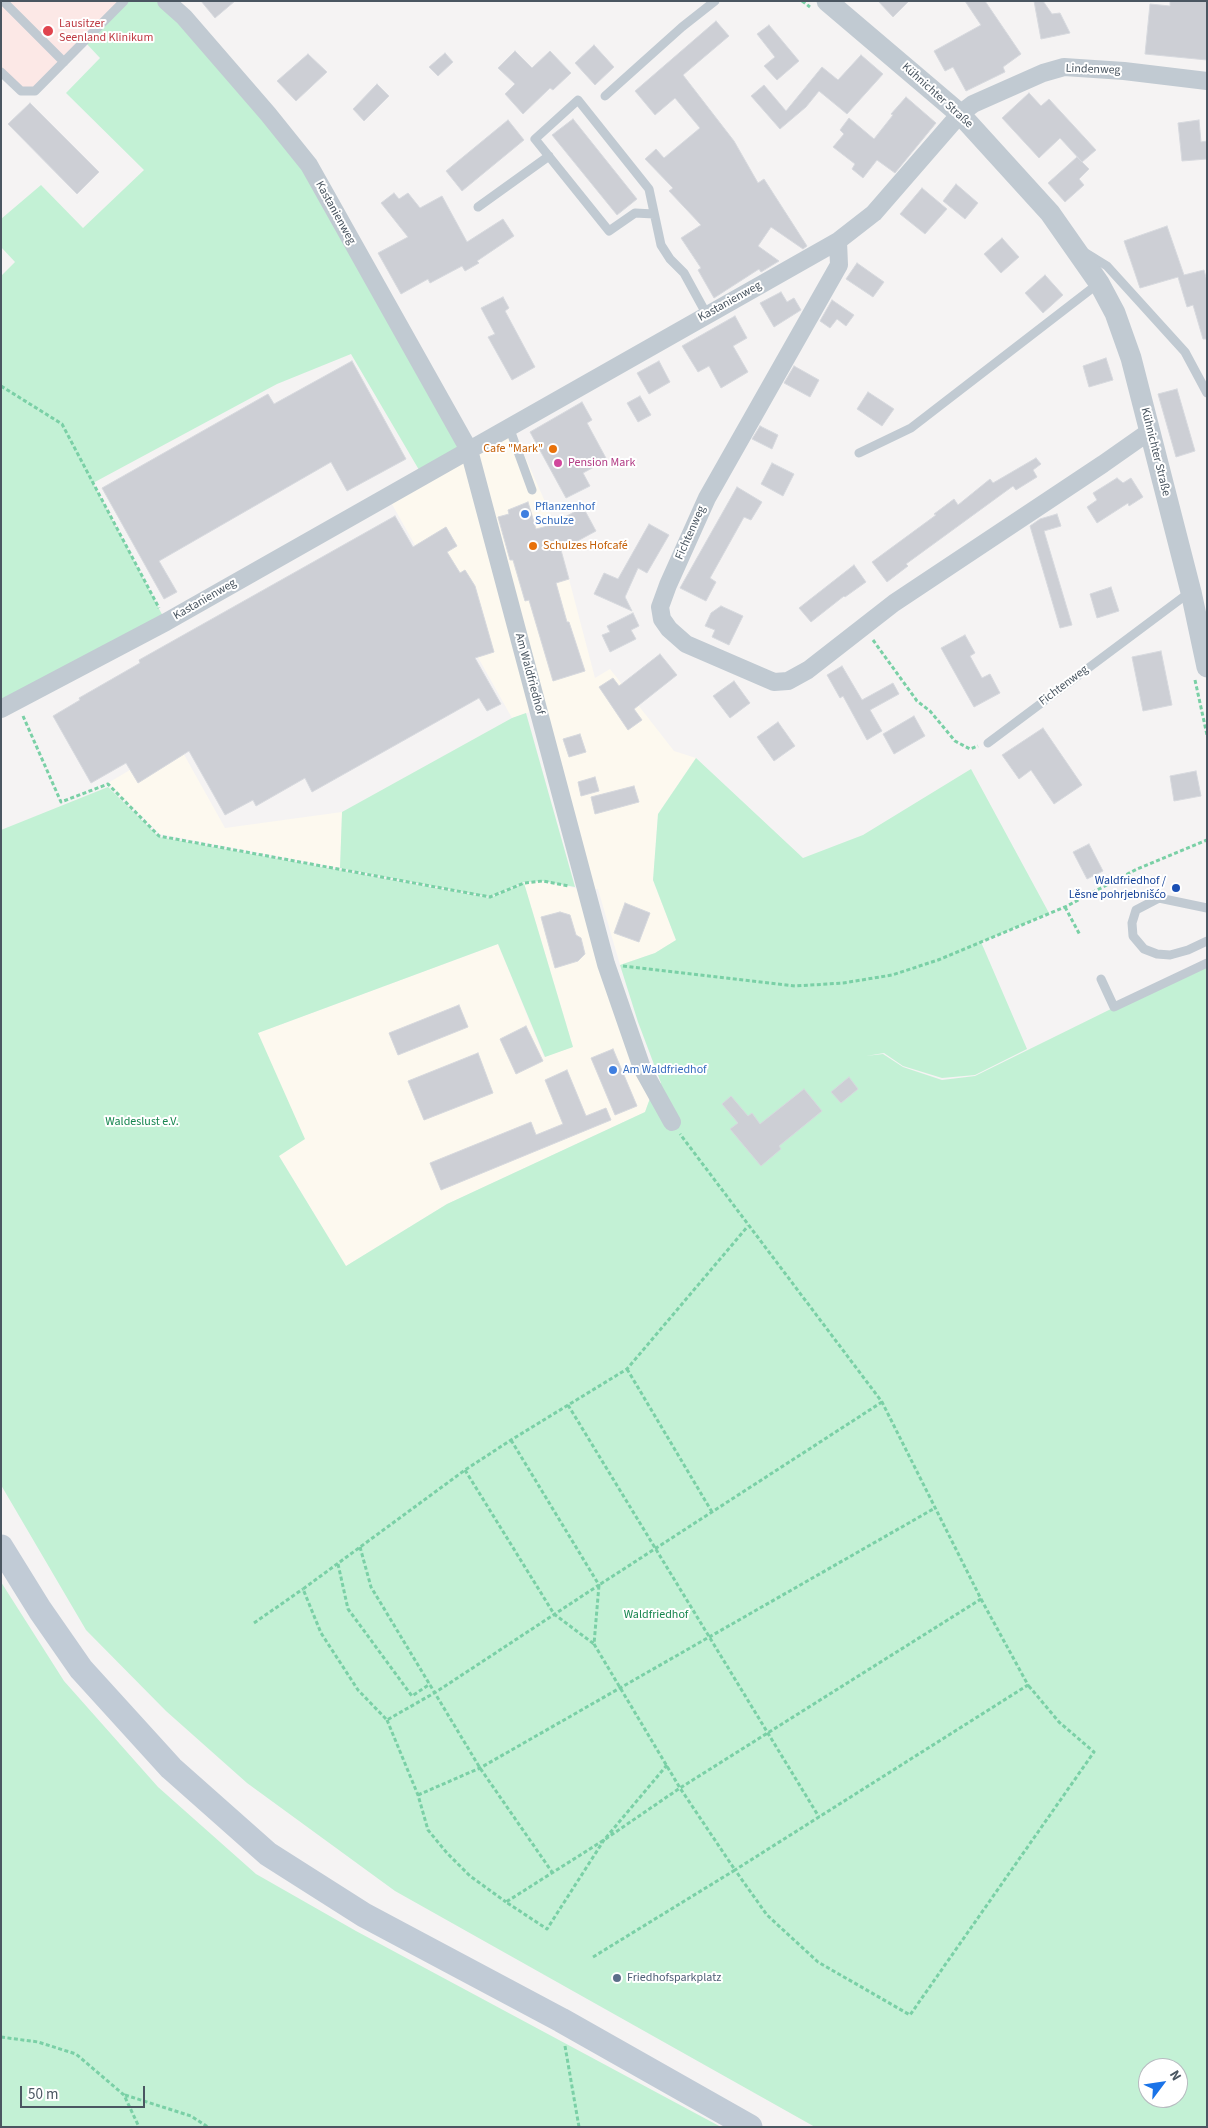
<!DOCTYPE html>
<meta charset="utf-8">
<style>
body{margin:0}
#map{position:relative;width:1208px;height:2128px;overflow:hidden;background:#f5f3f3;font-family:"Source Sans 3",sans-serif}
canvas{display:block}
.frame{position:absolute;inset:0;border:2px solid #4a5661;pointer-events:none}
.north{position:absolute;left:1138px;top:2058px;width:50px;height:50px;box-sizing:border-box;background:#fff;border:1px solid #b7bbc0;border-radius:50%;rotate:59deg;font-size:14px;font-weight:700;line-height:20px;text-align:center;color:#4a5661}
.north::after{content:'';display:block;margin:auto;width:18px;height:22px;background:#1a73e8;clip-path:polygon(50% 0,100% 100%,50% 72%,0 100%)}
.scale{position:absolute;left:20px;top:2086px;width:125px;height:22px;box-sizing:border-box;border:2px solid #4a5661;border-top:0;padding-left:6px;font-size:15px;line-height:18px;white-space:nowrap;color:#4a5661;-webkit-text-stroke:4px #fff;paint-order:stroke}
</style>
<div id="map">
<canvas width="1208" height="2128"></canvas>
<div class="frame"></div>
<div class="north">N</div>
<div class="scale">50 m</div>
</div>
<script>
const c = document.querySelector('canvas').getContext('2d');
c.lineJoin = 'round';
function fillPath(path, color) { c.fillStyle = color; c.fill(path, 'evenodd'); }
const shape = rows => new Path2D(rows.map(r => 'M' + r).join(''));
function trace(path, color, width, dash) { c.strokeStyle = color; c.lineWidth = width; c.lineCap = dash ? 'butt' : 'round'; c.setLineDash(dash || []); c.stroke(path); }
function write(font, color, halo, rows, align = 'center') {
  c.font = font + ' "Source Sans 3",sans-serif'; c.lineWidth = 4; c.setLineDash([]); c.textBaseline = 'middle'; c.strokeStyle = halo; c.fillStyle = color; for (const [text, x, y, turn = 0] of rows) {
    c.save(); c.translate(x, y); c.rotate((+turn || 0) * Math.PI / 180); c.textAlign = isNaN(turn) ? turn : align; if (halo) c.strokeText(text, 0, 0); c.fillText(text, 0, 0); c.restore();
  }
}
fillPath(shape([
 [512,427,554,522,595,678,610,669,674,751,696,758,658,814,653,880,676,940,655,953,620,965,598,889,587,890,536,710,512,718,388,497],
 [177,742,225,828,342,812,340,868,160,834,108,783],
 [543,881,584,890,653,1090,645,1112,447,1204,346,1266,279,1156,258,1033,498,944,544,1057,573,1047,524,883]
]), '#fdf9ef');
fillPath(shape([
 [1,1,124,1,35,91,21,91,1,72]
]), '#fce8e6');
fillPath(shape([
 [125,1,165,1,309,165,468,449,422,475,351,354,277,384,93,483,166,622,1,708,1,276,15,262,1,247,1,219,41,185,83,228,144,170,66,93,100,58,85,42],
 [526,713,575,887,543,881,524,882,490,897,340,868,342,812,512,718],
 [696,758,803,858,863,835,971,769,1049,913,981,942,1027,1049,975,1075,942,1078,903,1066,884,1053,866,1056,883,1054,903,1067,942,1080,975,1076,1115,1007,1207,966,1207,2127,815,2127,395,1891,247,1783,166,1711,86,1630,1,1485,1,830,108,787,159,837,490,898,524,883,573,1047,545,1057,498,944,258,1033,305,1139,279,1156,346,1266,447,1204,645,1112,653,1090,661,1083,638,1022,620,965,655,953,676,940,653,880,658,814],
 [1148,2068,1178,2068,1178,2098,1148,2098],
 [1,1582,64,1681,158,1787,256,1874,356,1931,721,2127,1,2127]
]), '#c3f1d5');
const building = shape([
 [201,1,235,1,215,18,201,1],
 [878,1,909,1,893,17,878,1],
 [965,1,985,1,1021,54,1003,67,1005,72,966,91,953,67,945,71,934,51,981,25,965,1],
 [1034,1,1043,1,1052,14,1060,13,1070,33,1041,39,1034,1],
 [1170,1,1207,1,1207,60,1145,54,1150,4,1170,6,1170,1],
 [716,21,729,36,683,75,734,141,758,183,764,179,807,246,803,249,771,227,758,246,779,261,761,272,759,269,714,298,698,270,701,268,681,238,701,225,669,191,673,188,645,159,656,149,664,158,700,128,675,98,655,115,635,91,716,21],
 [769,25,799,61,777,80,764,66,775,57,757,34,769,25],
 [594,45,614,67,595,85,575,63,594,45],
 [515,51,532,68,550,51,571,73,553,90,550,88,523,114,505,94,515,84,498,68,515,51],
 [445,53,453,62,438,76,429,67,445,53],
 [308,54,327,72,296,101,277,81,308,54],
 [861,55,883,74,847,114,819,91,806,107,780,129,751,96,764,85,786,111,822,67,838,80,861,55],
 [377,84,389,96,364,121,353,109,377,84],
 [1029,93,1041,106,1049,99,1096,150,1082,162,1060,138,1039,158,1002,118,1029,93],
 [906,97,936,123,895,173,877,160,863,178,852,169,855,164,833,147,844,134,840,130,849,118,874,139,893,115,891,114,906,97],
 [30,103,99,172,77,194,8,124,30,103],
 [573,119,637,199,617,215,552,135,573,119],
 [508,120,524,140,462,191,446,171,508,120],
 [1199,120,1201,142,1207,141,1207,159,1182,161,1178,123,1199,120],
 [1077,157,1089,169,1079,179,1084,185,1065,202,1048,183,1077,157],
 [956,184,978,203,965,219,943,201,956,184],
 [922,188,947,209,925,234,900,214,922,188],
 [394,193,399,199,408,193,420,208,442,196,467,242,503,219,514,236,477,261,479,263,465,271,462,266,430,283,428,279,401,294,378,253,408,237,381,203,394,193],
 [1167,226,1184,275,1204,270,1207,281,1207,339,1203,339,1193,305,1187,307,1178,277,1140,288,1124,241,1167,226],
 [1002,238,1019,257,1001,273,984,254,1002,238],
 [857,263,884,282,873,297,846,279,857,263],
 [1045,275,1063,295,1043,313,1025,293,1045,275],
 [781,292,787,302,794,298,801,310,774,327,760,303,781,292],
 [503,297,509,308,505,311,535,367,512,380,488,337,495,334,481,308,503,297],
 [832,300,854,315,846,326,837,319,830,328,820,321,832,300],
 [735,316,747,338,733,346,748,372,721,388,709,366,698,372,682,346,735,316],
 [1106,358,1113,380,1089,387,1083,366,1106,358],
 [352,361,406,459,347,491,331,462,159,561,177,592,164,599,102,488,268,394,274,404,352,361],
 [659,361,670,382,649,394,637,373,659,361],
 [794,366,819,380,810,397,784,383,794,366],
 [1177,389,1195,451,1176,457,1158,394,1177,389],
 [868,392,894,409,882,426,857,409,868,392],
 [640,396,651,415,638,422,627,403,640,396],
 [582,402,592,420,587,423,607,460,583,473,590,486,566,498,530,432,582,402],
 [760,426,778,435,772,449,752,439,760,426],
 [1036,458,1041,464,1033,470,1037,477,1016,490,1013,486,906,564,908,566,887,582,872,562,936,515,934,514,954,499,958,505,990,479,993,483,1036,458],
 [772,463,794,474,783,496,761,484,772,463],
 [1117,478,1123,483,1131,478,1143,497,1129,506,1128,503,1097,523,1087,507,1097,500,1093,493,1117,478],
 [737,487,762,502,751,520,744,517,710,578,716,582,706,601,680,588,737,487],
 [528,502,536,529,567,521,565,517,583,507,596,531,561,550,569,579,556,583,567,622,569,622,585,671,553,681,529,600,525,601,513,560,510,560,498,517,509,514,508,510,528,502],
 [1057,514,1061,526,1044,531,1072,625,1060,628,1030,526,1040,519,1057,514],
 [395,516,413,547,446,527,457,546,447,552,460,573,465,570,475,586,494,652,475,658,501,704,487,711,479,698,312,792,305,778,256,806,253,800,225,815,189,751,138,783,126,763,91,783,53,716,80,700,79,698,140,663,139,660,395,516],
 [649,524,669,535,647,573,638,568,625,597,632,611,594,594,604,573,618,579,649,524],
 [854,565,866,582,845,597,844,596,811,622,799,608,854,565],
 [1111,587,1119,611,1097,618,1090,594,1111,587],
 [721,606,743,616,729,645,712,637,715,630,705,626,711,613,721,606],
 [633,613,639,626,631,630,636,639,610,652,602,635,610,632,607,626,633,613],
 [965,635,975,653,970,656,982,678,990,674,1000,693,974,707,941,648,965,635],
 [1161,651,1172,705,1143,711,1132,657,1161,651],
 [660,654,677,675,634,709,642,720,628,730,599,687,613,678,619,686,660,654],
 [842,666,862,700,893,683,899,694,870,710,882,731,867,740,843,696,840,698,827,675,842,666],
 [734,681,750,703,730,718,713,696,734,681],
 [914,716,925,736,894,754,883,734,914,716],
 [778,722,795,746,774,761,757,737,778,722],
 [1043,728,1082,785,1054,804,1031,770,1019,779,1002,755,1043,728],
 [580,734,586,752,569,757,563,739,580,734],
 [1196,771,1201,796,1174,801,1170,776,1196,771],
 [595,777,599,791,581,796,578,782,595,777],
 [634,786,639,802,595,814,591,797,634,786],
 [1089,844,1103,871,1087,879,1073,852,1089,844],
 [625,903,650,913,639,942,614,933,625,903],
 [560,912,570,915,576,935,581,938,585,954,578,961,555,968,541,917,560,912],
 [459,1005,468,1027,398,1055,389,1033,459,1005],
 [526,1026,543,1061,516,1074,500,1039,526,1026],
 [613,1049,637,1106,615,1115,591,1058,613,1049],
 [478,1053,493,1093,424,1120,408,1081,478,1053],
 [567,1070,586,1116,606,1108,611,1120,441,1190,430,1163,531,1122,536,1135,563,1124,545,1080,567,1070],
 [849,1077,858,1089,841,1103,831,1092,849,1077],
 [804,1089,822,1111,779,1146,781,1149,761,1166,730,1129,738,1123,722,1104,731,1096,748,1116,752,1113,760,1124,804,1089]
]);
fillPath(building, '#cdcfd5');
trace(building, '#d7d9de', 1);
trace(shape([
 [802,1,810,7],
 [1,386,62,424,159,608],
 [873,640,917,701,930,711,955,741,970,749,978,746],
 [1195,680,1207,735],
 [23,716,61,802,108,784,159,836,490,897,524,883,543,881,569,886],
 [1065,907,1080,935],
 [623,966,795,986,843,983,892,975,938,960,1065,907,1137,869,1207,840],
 [627,1369,712,1512],
 [568,1405,819,1817],
 [511,1440,599,1585,436,1692,387,1720,358,1690,321,1633,303,1589,465,1470,511,1440,627,1369,748,1226],
 [465,1470,554,1614,594,1644],
 [360,1547,371,1587,480,1768,552,1872],
 [338,1564,348,1609,412,1696,430,1684],
 [981,1599,1028,1685,735,1870,767,1915,818,1962,910,2015,1094,1752,1059,1722,1028,1685],
 [254,1623,303,1589],
 [387,1720,418,1795,428,1830,447,1853,470,1876,506,1902],
 [667,1765,604,1840,547,1929,506,1902,604,1840,680,1788,981,1599,882,1402,680,1134],
 [418,1795,480,1768,935,1508],
 [593,1957,735,1870,680,1788,594,1644,599,1585,882,1402],
 [1,2037,38,2042,76,2054,124,2095,139,2127],
 [565,2046,579,2127],
 [125,2095,191,2116,208,2127]
]), '#7ad0a6', 3, [4, 2.5]);
trace(shape([
 [3,1,64,62],
 [1,72,21,91,35,91,124,1],
 [605,96,682,27,715,1],
 [478,207,549,156],
 [654,214,635,213,609,231,535,139,578,100,649,189,661,245,670,259,684,273,707,315],
 [1086,253,1107,266,1185,352,1207,393],
 [509,427,532,490],
 [859,453,911,428,1099,283],
 [988,743,1190,592],
 [1207,908,1159,898,1136,910,1132,923,1133,936,1144,949,1157,954,1170,955,1188,950,1207,941],
 [1101,979,1114,1007,1207,963]
]), '#c1cad2', 9);
trace(shape([
 [166,1,184,17,268,114,309,165,469,450,606,964,642,1068,672,1122],
 [838,241,839,265,707,498,668,585,660,607,662,619,669,629,686,644,774,682,788,681,808,670,894,603,1103,464,1150,431],
 [1,709,166,622,838,241,874,213,960,114,973,104,1043,73,1064,67,1124,71,1207,81]
]), '#c1cad2', 18);
trace(shape([
 [827,1,960,114,1050,213,1099,283,1115,313,1131,358,1191,592,1207,667]
]), '#c1cad2', 21);
trace(shape([
 [1,1547,40,1610,81,1669,171,1768,268,1854,364,1915,561,2020,750,2127]
]), '#c1cbd6', 25);
for (const [x, y, r, color] of [
 [48,31,6,"#e0444e"],
 [553,449,5,"#e8710a"],
 [558,463,5,"#d1479c"],
 [525,514,5,"#3f7fe0"],
 [533,546,5,"#e8710a"],
 [1176,888,5,"#1a4fb4"],
 [613,1070,5,"#3f7fe0"],
 [617,1978,5,"#5c6f8a"]
]) { const dot = new Path2D(); dot.arc(x, y, r, 0, 2 * Math.PI); c.fillStyle = color; c.fill(dot); trace(dot, '#fff', 2); }
write('12px', '#be3a42', '#fff', [
 ["Lausitzer",59,24],
 ["Seenland Klinikum",59,38]
], 'left');
write('12px', '#4a5661', '#fff', [
 ["Lindenweg",1093,70,2],
 ["Kühnichter Straße",937,96,42],
 ["Kastanienweg",335,213,61],
 ["Kastanienweg",730,302,-29],
 ["Kühnichter Straße",1155,452,76],
 ["Fichtenweg",691,533,-66],
 ["Kastanienweg",205,600,-30],
 ["Am Waldfriedhof",529,674,75],
 ["Fichtenweg",1064,686,-37]
]);
write('12px', '#c56008', '#fff', [
 ["Cafe \"Mark\"",543,449],
 ["Schulzes Hofcafé",543,546,"left"]
], 'right');
write('12px', '#b23c85', '#fff', [
 ["Pension Mark",568,463]
], 'left');
write('12px', '#366cbe', '#fff', [
 ["Pflanzenhof",535,507],
 ["Schulze",535,521],
 ["Am Waldfriedhof",623,1070]
], 'left');
write('12px', '#164399', '#fff', [
 ["Waldfriedhof /",1166,881],
 ["Lěsne pohrjebnišćo",1166,895]
], 'right');
write('12px', '#17864f', '#fff', [
 ["Waldeslust e.V.",142,1122],
 ["Waldfriedhof",656,1615]
]);
write('12px', '#4e5e75', '#fff', [
 ["Friedhofsparkplatz",627,1978]
], 'left');
</script>
